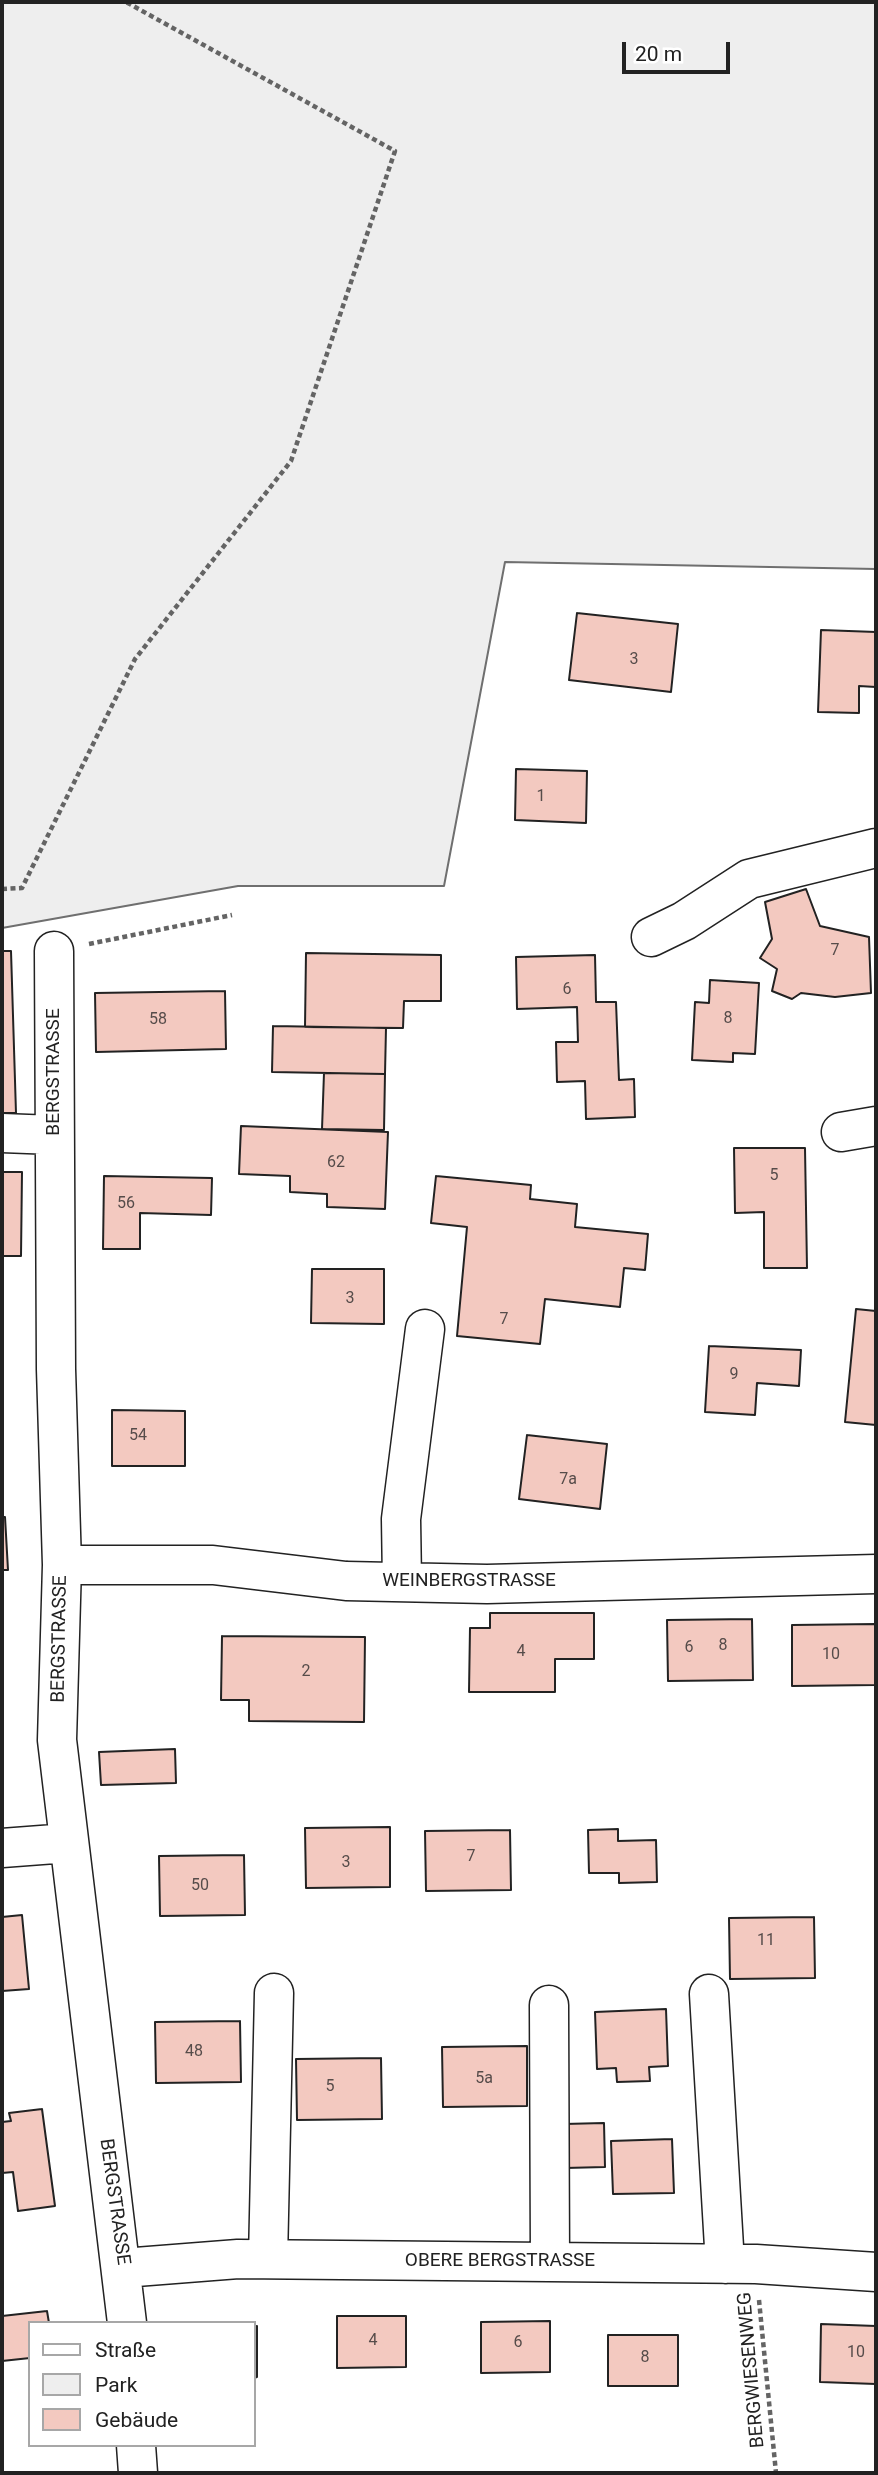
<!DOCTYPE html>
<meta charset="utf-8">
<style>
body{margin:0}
#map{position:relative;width:878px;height:2475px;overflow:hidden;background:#fff;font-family:Roboto,sans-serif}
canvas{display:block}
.frame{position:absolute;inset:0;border:4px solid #222;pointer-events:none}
.legend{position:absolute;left:28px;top:2321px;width:228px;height:126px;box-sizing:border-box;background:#fff;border:2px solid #a7a7a7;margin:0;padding:9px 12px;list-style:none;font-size:21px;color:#222}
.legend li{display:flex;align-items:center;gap:14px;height:35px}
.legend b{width:35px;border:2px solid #a7a7a7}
.scale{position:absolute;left:622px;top:42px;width:108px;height:32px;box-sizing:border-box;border:4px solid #222;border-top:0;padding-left:9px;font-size:21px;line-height:24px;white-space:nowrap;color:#222;-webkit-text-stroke:5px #fff;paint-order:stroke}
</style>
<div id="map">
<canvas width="878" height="2475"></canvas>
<div class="frame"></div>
<ul class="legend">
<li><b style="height:9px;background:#fff"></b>Straße</li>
<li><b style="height:19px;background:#eee"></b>Park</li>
<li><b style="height:19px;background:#f3c9c0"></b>Gebäude</li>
</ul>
<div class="scale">20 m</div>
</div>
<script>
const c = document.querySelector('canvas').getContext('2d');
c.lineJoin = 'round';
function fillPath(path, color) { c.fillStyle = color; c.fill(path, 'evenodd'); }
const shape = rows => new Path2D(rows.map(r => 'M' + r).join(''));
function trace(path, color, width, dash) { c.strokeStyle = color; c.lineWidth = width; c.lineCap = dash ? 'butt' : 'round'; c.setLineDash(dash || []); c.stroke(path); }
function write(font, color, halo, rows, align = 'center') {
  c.font = font + ' Roboto,sans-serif'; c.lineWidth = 5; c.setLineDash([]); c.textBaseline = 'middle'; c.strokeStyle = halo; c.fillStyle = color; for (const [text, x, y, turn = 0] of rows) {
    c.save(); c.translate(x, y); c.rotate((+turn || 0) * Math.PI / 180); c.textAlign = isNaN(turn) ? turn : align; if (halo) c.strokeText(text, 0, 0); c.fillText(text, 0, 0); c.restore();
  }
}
const green = shape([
 [2,2,876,2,876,569,505,562,444,886,238,886,2,928,2,2]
]);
fillPath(green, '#eee');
trace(green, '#6f6f6f', 2);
const building = shape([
 [577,613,678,624,671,692,569,680,577,613],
 [821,630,876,632,876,687,859,686,859,713,818,712,821,630],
 [516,769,587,771,586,823,515,820,516,769],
 [806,889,820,926,869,937,871,993,835,997,801,993,792,999,772,991,777,969,760,958,772,939,765,902,806,889],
 [2,951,11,951,16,1113,2,1113,2,951],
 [306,953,441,955,441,1001,404,1001,403,1028,305,1027,306,953],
 [595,955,596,1002,616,1002,619,1080,634,1079,635,1117,586,1119,585,1081,557,1082,556,1042,578,1042,577,1007,517,1009,516,957,595,955],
 [710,980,759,983,755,1054,733,1053,733,1062,692,1060,695,1002,709,1003,710,980],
 [225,991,226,1049,96,1052,95,993,225,991],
 [273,1026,386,1028,385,1074,272,1072,273,1026],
 [324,1073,385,1074,384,1130,322,1129,324,1073],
 [241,1126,388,1132,385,1209,327,1207,327,1194,290,1192,290,1176,239,1174,241,1126],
 [734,1148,805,1148,807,1268,764,1268,764,1212,735,1213,734,1148],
 [2,1172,22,1172,21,1256,2,1256,2,1172],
 [104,1176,212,1178,211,1215,140,1213,140,1249,103,1249,104,1176],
 [436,1176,531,1185,530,1199,577,1204,575,1227,648,1234,645,1270,624,1268,620,1307,545,1299,540,1344,457,1336,467,1227,431,1223,436,1176],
 [312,1269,384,1269,384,1324,311,1323,312,1269],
 [856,1309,876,1311,876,1425,845,1422,856,1309],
 [709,1346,801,1350,799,1386,757,1383,755,1415,705,1412,709,1346],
 [112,1410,185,1411,185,1466,112,1466,112,1410],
 [527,1435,607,1444,600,1509,519,1499,527,1435],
 [2,1517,5,1517,8,1570,2,1570,2,1517],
 [490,1613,594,1613,594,1659,555,1659,555,1692,469,1692,470,1628,490,1628,490,1613],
 [752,1619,753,1680,668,1681,667,1620,752,1619],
 [876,1624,876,1685,792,1686,792,1625,876,1624],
 [222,1636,365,1637,364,1722,249,1721,249,1700,221,1700,222,1636],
 [175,1749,176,1783,101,1785,99,1752,175,1749],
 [390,1827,390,1887,306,1888,305,1828,390,1827],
 [618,1829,618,1841,656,1840,657,1882,619,1883,619,1873,589,1873,588,1830,618,1829],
 [510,1830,511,1890,426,1891,425,1831,510,1830],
 [244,1855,245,1915,160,1916,159,1856,244,1855],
 [22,1915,29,1989,2,1991,2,1917,22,1915],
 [814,1917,815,1978,730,1979,729,1918,814,1917],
 [666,2009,668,2066,649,2067,650,2081,617,2082,616,2068,597,2069,595,2012,666,2009],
 [240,2021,241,2082,156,2083,155,2022,240,2021],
 [527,2046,527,2106,443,2107,442,2047,527,2046],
 [381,2058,382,2119,297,2120,296,2059,381,2058],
 [42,2109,55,2206,18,2211,13,2172,2,2173,2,2122,11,2121,9,2113,42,2109],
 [604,2123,605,2167,565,2168,564,2124,604,2123],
 [672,2139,674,2193,613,2194,611,2141,672,2139],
 [47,2311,49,2323,30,2323,30,2358,2,2361,2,2316,47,2311],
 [337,2316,406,2316,406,2367,337,2368,337,2316],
 [550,2321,550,2372,481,2373,481,2322,550,2321],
 [821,2324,876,2326,876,2384,820,2382,821,2324],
 [257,2326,257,2377,254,2378,254,2327,257,2326],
 [608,2335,678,2335,678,2386,608,2386,608,2335]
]);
fillPath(building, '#f3c9c0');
trace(building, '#222', 2);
const minor = shape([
 [651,937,684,921,749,879,876,848],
 [54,951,56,1369,62,1565,57,1740,127,2323],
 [841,1132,876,1126],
 [2,1133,54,1135],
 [62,1565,213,1565,346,1581,487,1584,876,1574],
 [402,1582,401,1519,425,1329],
 [2,1848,68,1843],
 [709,1994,725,2264],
 [549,2005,550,2262],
 [268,2259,274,1993],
 [123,2268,238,2259,756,2264,876,2272],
 [136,2445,138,2473]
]);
trace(minor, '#222', 41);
trace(shape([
 [2,889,22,888,135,659,291,461,395,151,126,2],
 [89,944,232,915],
 [759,2300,776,2473]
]), '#646464', 4.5, [5, 3.5]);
trace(minor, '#fff', 38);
write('16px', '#564c4a', null, [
 ["3",634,660],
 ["1",541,797],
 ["7",835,951],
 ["6",567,990],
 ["8",728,1019],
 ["58",158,1020],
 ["62",336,1163],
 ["5",774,1176],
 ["56",126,1204],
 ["3",350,1299],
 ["7",504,1320],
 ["9",734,1375],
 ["54",138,1436],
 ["7a",568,1480],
 ["8",723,1646],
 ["6",689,1648],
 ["4",521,1652],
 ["10",831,1655],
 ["2",306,1672],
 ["7",471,1857],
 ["3",346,1863],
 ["50",200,1886],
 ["11",766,1941],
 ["48",194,2052],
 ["5a",484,2079],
 ["5",330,2087],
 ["4",373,2341],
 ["6",518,2343],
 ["10",856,2353],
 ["8",645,2358]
]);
write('19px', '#222', '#fff', [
 ["BERGSTRASSE",54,1072,-90],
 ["WEINBERGSTRASSE",469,1581],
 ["BERGSTRASSE",60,1639,-89],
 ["BERGSTRASSE",114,2202,82],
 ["OBERE BERGSTRASSE",500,2261],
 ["BERGWIESENWEG",752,2370,-95]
]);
</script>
